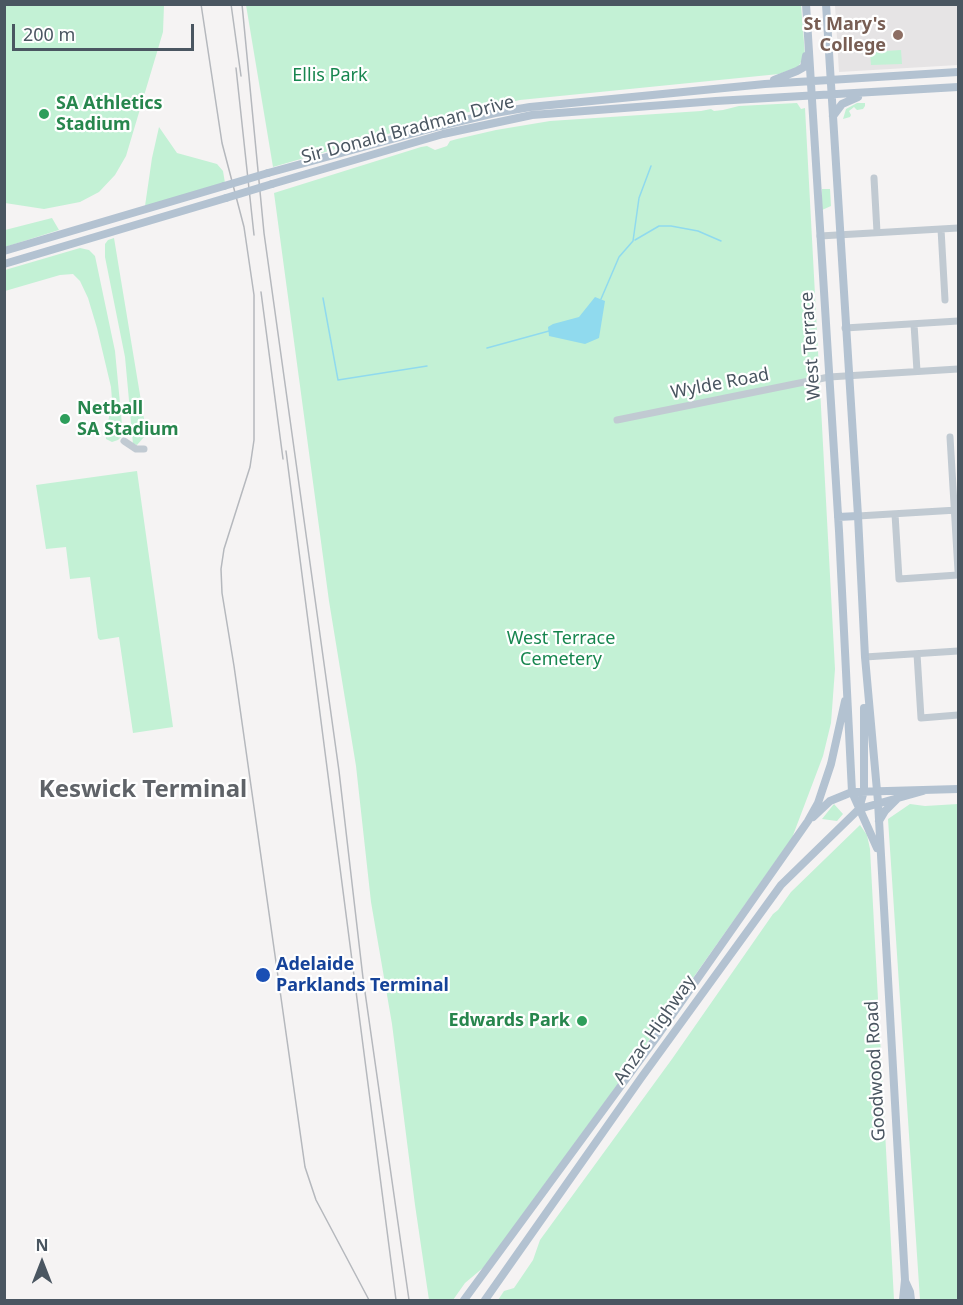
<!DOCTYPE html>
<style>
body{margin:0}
#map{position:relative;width:963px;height:1305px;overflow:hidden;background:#f5f3f3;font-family:"Noto Sans",sans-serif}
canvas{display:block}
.frame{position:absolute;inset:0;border:6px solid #4a5661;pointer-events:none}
.north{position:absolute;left:12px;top:1233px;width:60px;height:60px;-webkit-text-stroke:4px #fff;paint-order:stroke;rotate:0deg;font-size:16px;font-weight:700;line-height:24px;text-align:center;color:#4a5661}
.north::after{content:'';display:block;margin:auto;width:21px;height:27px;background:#4a5661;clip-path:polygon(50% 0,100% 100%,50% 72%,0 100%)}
.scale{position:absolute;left:12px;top:24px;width:182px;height:27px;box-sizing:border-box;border:3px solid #4a5661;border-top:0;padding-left:8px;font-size:18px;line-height:21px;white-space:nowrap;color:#4a5661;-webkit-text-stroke:4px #fff;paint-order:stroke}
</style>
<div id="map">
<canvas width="963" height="1305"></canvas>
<div class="frame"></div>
<div class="north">N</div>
<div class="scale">200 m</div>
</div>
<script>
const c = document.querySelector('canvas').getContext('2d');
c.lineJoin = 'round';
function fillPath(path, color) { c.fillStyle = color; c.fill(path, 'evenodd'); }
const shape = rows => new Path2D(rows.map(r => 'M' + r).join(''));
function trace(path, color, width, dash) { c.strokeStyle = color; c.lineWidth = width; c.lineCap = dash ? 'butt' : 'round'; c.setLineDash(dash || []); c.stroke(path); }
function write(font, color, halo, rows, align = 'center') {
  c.font = font + ' "Noto Sans",sans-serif'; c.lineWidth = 4.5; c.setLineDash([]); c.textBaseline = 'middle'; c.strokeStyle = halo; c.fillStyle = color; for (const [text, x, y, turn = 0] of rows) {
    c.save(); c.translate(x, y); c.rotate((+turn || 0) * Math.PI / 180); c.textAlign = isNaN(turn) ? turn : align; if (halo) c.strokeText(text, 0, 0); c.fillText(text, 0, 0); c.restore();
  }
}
fillPath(shape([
 [835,5,958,5,958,65,839,72]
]), '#e6e4e5');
fillPath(shape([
 [5,4,164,5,163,32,126,156,115,175,99,192,80,202,44,209,5,203],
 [246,5,801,5,805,55,798,67,779,74,520,100,443,118,273,167],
 [901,50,902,64,871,65,870,52],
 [797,103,801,109,805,108,835,669,831,723,823,756,792,838,618,1084,484,1267,465,1283,453,1300,429,1300,415,1205,392,1024,371,902,356,766,329,601,274,193,421,147,427,146,435,150,447,146,450,141,457,139,496,130,550,121,701,111,711,109,714,111,723,110,739,106],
 [857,103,865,103,865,106,863,109,857,110,854,107,849,111,851,115,850,117,843,119,846,109],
 [159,127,177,153,217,164,223,171,225,183,145,206,152,158],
 [822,189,830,189,831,206,822,210],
 [52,218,59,230,5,247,5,230],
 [114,238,144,419,144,437,137,445,133,444,125,357,105,257,105,244,108,240],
 [80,248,89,250,95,256,115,351,123,435,118,440,112,442,106,439,106,434,112,400,111,387,97,328,88,298,80,281,73,274,60,275,5,291,5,270],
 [137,471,173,727,133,733,119,637,100,640,98,638,90,577,70,579,66,547,46,549,36,485],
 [834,804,843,814,837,821,822,819],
 [910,804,925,806,958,804,958,1300,920,1300,888,819],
 [860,825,867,835,870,849,894,1300,498,1300,504,1291,514,1288,533,1260,540,1240,672,1059,773,914,778,910,791,892]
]), '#c3f1d5');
fillPath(shape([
 [595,297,605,301,599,338,585,344,549,336,548,327,553,324,579,317]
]), '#90daee');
trace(shape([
 [635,240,659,226,671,226,698,231,721,241],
 [323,298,338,380,427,366],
 [601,299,619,257,633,241,639,198,651,166],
 [487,348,549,331]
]), '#90daee', 1.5);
trace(shape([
 [874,178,877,232],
 [941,229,945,300],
 [820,236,958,228],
 [914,324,917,371],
 [845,328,958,321],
 [617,420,829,377,958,369],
 [950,437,958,571],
 [124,441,136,449,144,449],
 [895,514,899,579,958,575],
 [858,516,957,510],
 [917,654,921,718,958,715],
 [865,657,958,651]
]), '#c1cad2', 7);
trace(shape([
 [806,4,839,531,852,792,877,848],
 [826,4,858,516,865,657,878,802,905,1280,903,1300],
 [774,80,797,71,804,67,806,56],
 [833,116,842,104,858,97],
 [268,173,440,126,495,113,530,107,765,84,958,72],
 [272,184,443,134,532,115,716,101,958,87],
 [4,251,224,186],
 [4,264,226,198],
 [838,517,858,516],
 [859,809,864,791,864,708],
 [813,817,830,801,852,792,958,789],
 [879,821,885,811,897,799],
 [905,1281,910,1292,911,1300],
 [464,1300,656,1038,808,821,818,803,831,764,845,701],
 [485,1300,641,1078,781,885,859,809,923,791]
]), '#b3c2d1', 8);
trace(shape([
 [201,4,222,143,244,227,254,295,254,440,250,467,224,549,221,569,222,593,234,666,305,1167,316,1200,369,1300],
 [231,4,241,76],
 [242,4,264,233,339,771,363,978,409,1300],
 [236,68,254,235],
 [261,292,283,459],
 [286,451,396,1300]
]), '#b5b8bd', 1.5);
trace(shape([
 [224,186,268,173],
 [226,198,272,184]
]), '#b3c2d1', 8);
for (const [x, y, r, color] of [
 [898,35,6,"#8d6e63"],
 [44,114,6,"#2e9e5b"],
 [65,419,6,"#2e9e5b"],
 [263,975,8,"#1a4fb4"],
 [582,1021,6,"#2e9e5b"]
]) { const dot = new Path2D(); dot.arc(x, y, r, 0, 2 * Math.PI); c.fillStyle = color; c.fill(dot); trace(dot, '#fff', 2); }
write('bold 18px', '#785e54', '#fff', [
 ["St Mary's",886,25],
 ["College",886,46]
], 'right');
write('18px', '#17864f', '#fff', [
 ["Ellis Park",330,76],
 ["West Terrace",561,639],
 ["Cemetery",561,660]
]);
write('bold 18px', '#27864d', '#fff', [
 ["SA Athletics",56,104],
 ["Stadium",56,125],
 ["Netball",77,409],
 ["SA Stadium",77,430],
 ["Edwards Park",570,1021,"right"]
], 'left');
write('18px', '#4a5661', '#fff', [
 ["Sir Donald Bradman Drive",408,130,-15],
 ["West Terrace",811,346,-94],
 ["Wylde Road",720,384,-11],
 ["Anzac Highway",655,1030,-55],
 ["Goodwood Road",876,1071,-93]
]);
write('bold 18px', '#164399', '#fff', [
 ["Adelaide",276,965],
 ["Parklands Terminal",276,986]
], 'left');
write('bold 24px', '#5f6368', '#fff', [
 ["Keswick Terminal",143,790]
]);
</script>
